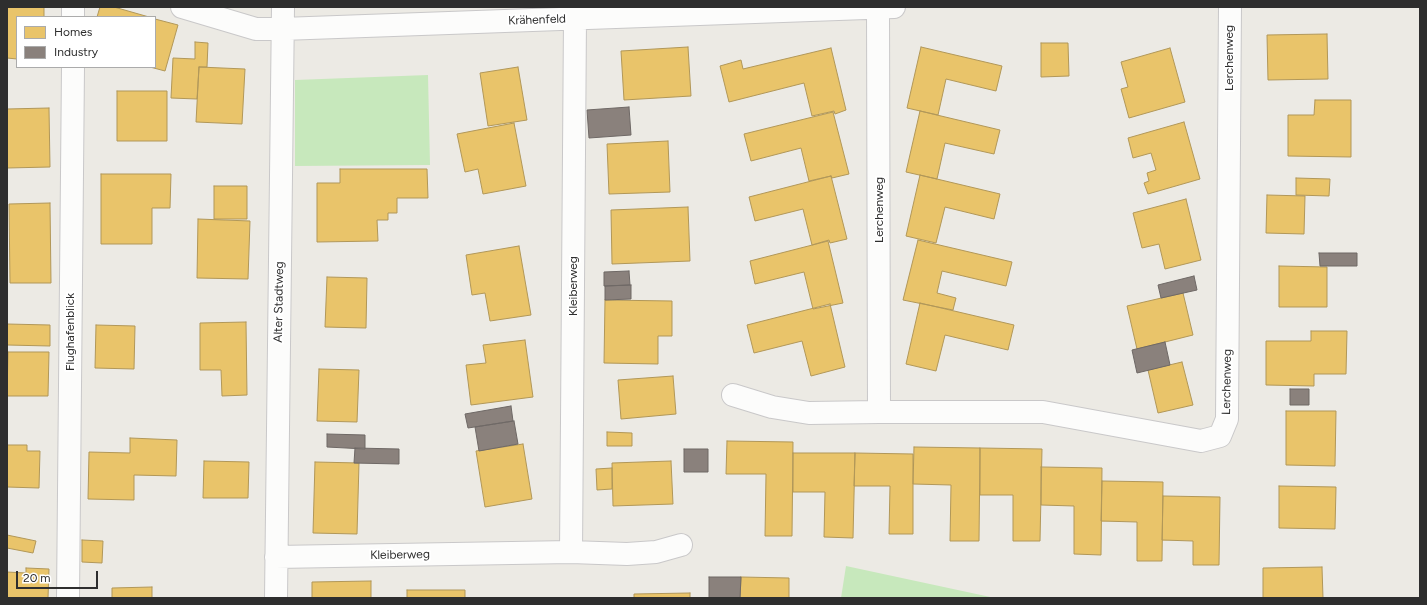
<!DOCTYPE html>
<meta charset="utf-8">
<style>
body{margin:0}
#map{position:relative;width:1427px;height:605px;overflow:hidden;background:#eceae4;font-family:Figtree,sans-serif}
canvas{display:block}
.frame{position:absolute;inset:0;border:8px solid #2e2e2e;pointer-events:none}
.legend{position:absolute;left:16px;top:16px;width:140px;height:52px;box-sizing:border-box;background:#fff;border:1px solid #ababab;margin:0;padding:5px 7px;list-style:none;font-size:12px;color:#2e2e2e}
.legend li{display:flex;align-items:center;gap:8px;height:20px}
.legend b{width:20px;border:1px solid #ababab}
.scale{position:absolute;left:16px;top:571px;width:82px;height:18px;box-sizing:border-box;border:2px solid #2e2e2e;border-top:0;padding-left:5px;font-size:12px;line-height:14px;white-space:nowrap;color:#2e2e2e;-webkit-text-stroke:3px #fff;paint-order:stroke}
</style>
<div id="map">
<canvas width="1427" height="605"></canvas>
<div class="frame"></div>
<ul class="legend">
<li><b style="height:11px;background:#e9c46a"></b>Homes</li>
<li><b style="height:11px;background:#8a817c"></b>Industry</li>
</ul>
<div class="scale">20 m</div>
</div>
<script>
const c = document.querySelector('canvas').getContext('2d');
c.lineJoin = 'round';
function fillPath(path, color) { c.fillStyle = color; c.fill(path, 'evenodd'); }
const shape = rows => new Path2D(rows.map(r => 'M' + r).join(''));
function trace(path, color, width, dash) { c.strokeStyle = color; c.lineWidth = width; c.lineCap = dash ? 'butt' : 'round'; c.setLineDash(dash || []); c.stroke(path); }
function write(font, color, halo, rows, align = 'center') {
  c.font = font + ' Figtree,sans-serif'; c.lineWidth = 4; c.setLineDash([]); c.textBaseline = 'middle'; c.strokeStyle = halo; c.fillStyle = color; for (const [text, x, y, turn = 0] of rows) {
    c.save(); c.translate(x, y); c.rotate((+turn || 0) * Math.PI / 180); c.textAlign = isNaN(turn) ? turn : align; if (halo) c.strokeText(text, 0, 0); c.fillText(text, 0, 0); c.restore();
  }
}
fillPath(shape([
 [428,75,430,165,295,166,295,80],
 [846,566,995,598,841,598]
]), '#c7e8bc');
const homes = shape([
 [7,7,44,7,44,17,17,17,17,59,7,58,7,7],
 [100,7,114,7,149,17,97,17,100,7],
 [155,19,178,25,165,71,150,67,155,67,155,19],
 [1327,34,1328,79,1268,80,1267,35,1327,34],
 [195,42,208,43,207,67,199,67,197,99,171,98,173,58,195,59,195,42],
 [1041,43,1068,43,1069,76,1041,77,1041,43],
 [688,47,691,96,624,100,621,51,688,47],
 [921,47,1002,66,996,91,946,79,938,115,907,108,921,47],
 [831,48,846,110,835,114,834,111,812,116,804,83,729,102,720,66,741,60,743,69,831,48],
 [1170,48,1185,102,1129,118,1121,89,1128,87,1121,62,1170,48],
 [199,67,245,69,242,124,196,122,199,67],
 [518,67,527,120,488,126,480,73,518,67],
 [117,91,167,91,167,141,117,141,117,91],
 [1315,100,1351,100,1351,157,1288,156,1288,115,1314,115,1315,100],
 [49,108,50,167,7,168,7,109,49,108],
 [920,111,1000,130,994,154,945,143,937,179,906,172,920,111],
 [833,112,849,174,832,178,831,176,809,181,801,148,751,161,744,134,833,112],
 [1184,122,1200,179,1148,194,1144,183,1149,181,1147,173,1156,170,1151,153,1133,158,1128,138,1184,122],
 [514,123,526,186,483,194,478,169,465,172,457,134,514,123],
 [668,141,670,192,609,194,607,144,668,141],
 [340,169,427,169,428,198,397,198,397,213,388,213,388,220,377,220,378,241,317,242,317,183,340,183,340,169],
 [101,174,171,174,170,208,152,208,152,244,101,244,101,174],
 [920,175,1000,194,994,219,945,207,936,243,906,236,920,175],
 [831,176,847,239,830,243,829,240,812,245,803,209,755,221,749,197,831,176],
 [1296,178,1330,179,1329,196,1296,195,1296,178],
 [214,186,247,186,247,219,214,219,214,186],
 [1267,195,1305,196,1304,234,1266,233,1267,195],
 [1186,199,1201,260,1165,269,1159,244,1142,248,1133,213,1186,199],
 [50,203,51,283,10,283,9,204,50,203],
 [688,207,690,261,612,264,611,210,688,207],
 [198,219,250,221,248,279,197,278,198,219],
 [918,240,1012,262,1006,286,942,271,937,293,956,298,953,310,903,300,918,240],
 [828,241,843,303,813,309,804,272,755,284,750,261,828,241],
 [519,246,531,315,490,321,485,293,472,295,466,255,519,246],
 [1279,266,1327,267,1327,307,1279,307,1279,266],
 [327,277,367,278,366,328,325,327,327,277],
 [1183,293,1193,335,1137,349,1127,306,1183,293],
 [605,300,672,301,672,336,658,336,658,364,604,363,605,300],
 [920,303,1014,325,1008,350,945,335,936,371,906,364,920,303],
 [830,304,845,367,811,376,802,341,754,353,747,325,830,304],
 [246,322,247,395,222,396,221,370,200,370,200,323,246,322],
 [7,324,50,325,50,346,7,345,7,324],
 [96,325,135,326,134,369,95,368,96,325],
 [1311,331,1347,331,1346,374,1314,374,1314,386,1266,385,1266,341,1311,341,1311,331],
 [525,340,533,397,471,405,466,365,486,363,483,345,525,340],
 [8,352,49,352,48,396,7,396,8,352],
 [1182,362,1193,405,1158,413,1148,370,1182,362],
 [319,369,359,370,357,422,317,421,319,369],
 [673,376,676,414,621,419,618,380,673,376],
 [1286,411,1336,411,1335,466,1286,465,1286,411],
 [607,432,632,433,632,446,607,446,607,432],
 [130,438,177,440,176,476,134,475,134,500,88,499,89,452,130,453,130,438],
 [727,441,793,442,792,536,765,536,766,474,726,474,727,441],
 [523,444,532,499,485,507,476,451,523,444],
 [7,445,27,445,27,451,40,451,39,488,7,487,7,445],
 [914,447,980,448,979,541,950,541,951,485,913,484,914,447],
 [980,448,1042,449,1040,541,1013,541,1013,495,980,495,980,448],
 [793,453,855,453,853,538,824,537,825,492,793,492,793,453],
 [855,453,913,454,913,534,889,534,890,486,854,486,855,453],
 [204,461,249,462,248,498,203,498,204,461],
 [671,461,673,504,613,506,612,463,671,461],
 [315,462,359,463,357,534,313,533,315,462],
 [1041,467,1102,468,1101,555,1074,554,1074,506,1041,505,1041,467],
 [612,468,612,489,597,490,596,469,612,468],
 [1102,481,1163,482,1162,561,1137,561,1137,522,1101,521,1102,481],
 [1279,486,1336,487,1335,529,1279,528,1279,486],
 [1163,496,1220,497,1219,565,1193,565,1193,541,1162,540,1163,496],
 [7,535,36,541,33,553,7,548,7,535],
 [82,540,103,541,102,563,82,562,82,540],
 [1322,567,1323,598,1263,598,1263,568,1322,567],
 [26,568,49,569,48,598,7,598,7,572,26,573,26,568],
 [741,577,789,578,789,598,740,598,741,577],
 [371,581,371,598,312,598,312,582,371,581],
 [152,587,152,598,112,598,112,588,152,587],
 [407,590,465,590,465,598,407,598,407,590],
 [690,593,690,598,634,598,634,594,690,593]
]);
fillPath(homes, '#e9c46a');
trace(homes, '#b19758', 1);
const industry = shape([
 [629,107,631,135,589,138,587,110,629,107],
 [1319,253,1357,253,1357,266,1320,266,1319,253],
 [629,271,630,285,604,286,604,272,629,271],
 [1194,276,1197,290,1161,298,1158,285,1194,276],
 [631,285,631,299,605,300,605,286,631,285],
 [1165,342,1170,365,1137,373,1132,350,1165,342],
 [1290,389,1309,389,1309,405,1290,405,1290,389],
 [511,406,513,421,468,428,465,414,511,406],
 [514,421,518,444,479,451,475,427,514,421],
 [327,434,365,435,365,449,327,447,327,434],
 [355,448,399,449,399,464,354,463,355,448],
 [684,449,708,449,708,472,684,472,684,449],
 [709,577,741,577,740,598,709,598,709,577]
]);
fillPath(industry, '#8a817c');
trace(industry, '#6e6865', 1);
const street = shape([
 [182,7,256,29,282,29,894,7],
 [878,7,879,412,1043,412,1201,441,1220,436,1227,419,1230,7],
 [73,17,73,7],
 [733,395,772,407,809,413,879,412],
 [571,552,575,19],
 [276,557,571,552,627,554,656,552,681,545],
 [68,598,73,67],
 [276,598,283,7]
]);
trace(street, '#c9c8c9', 24);
trace(street, '#fcfcfb', 22);
write('12px', '#2e2e2e', '#fff', [
 ["Krähenfeld",537,20,-2],
 ["Lerchenweg",1229,58,-90],
 ["Lerchenweg",879,210,-90],
 ["Kleiberweg",573,286,-90],
 ["Alter Stadtweg",279,302,-89],
 ["Flughafenblick",70,332,-90],
 ["Lerchenweg",1227,382,-89],
 ["Kleiberweg",400,555,-1]
]);
</script>
